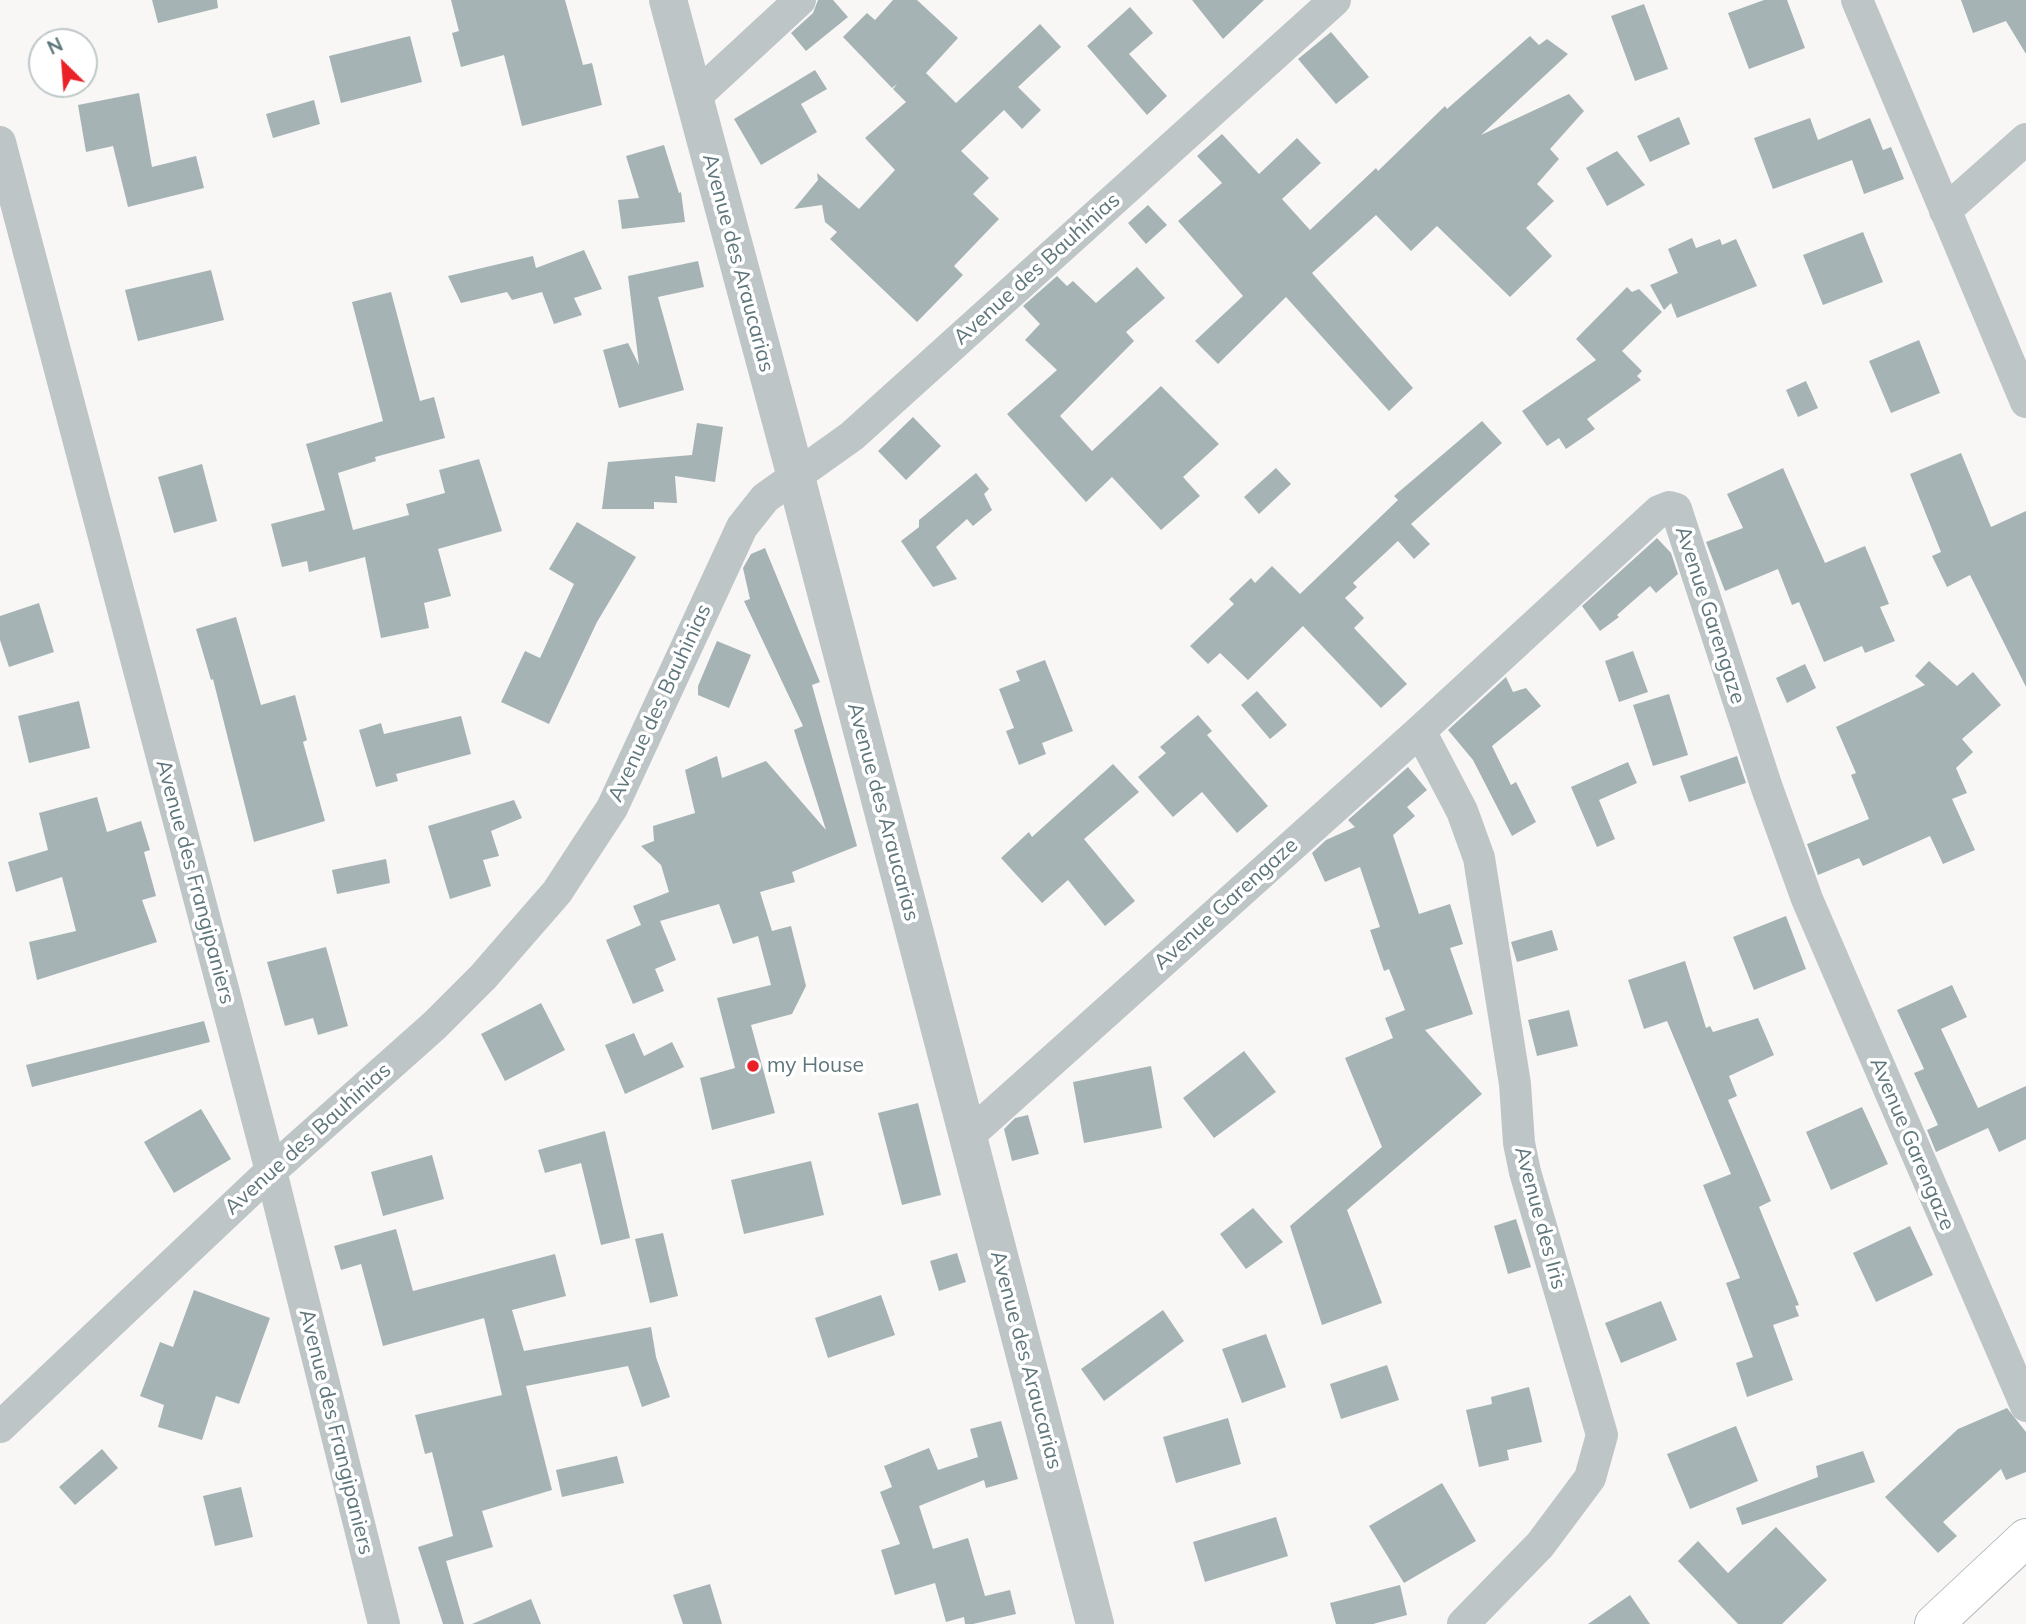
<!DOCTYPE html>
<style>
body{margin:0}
#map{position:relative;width:2026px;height:1624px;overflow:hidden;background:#f8f7f5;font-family:Mulish,sans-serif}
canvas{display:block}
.north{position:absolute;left:28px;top:28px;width:70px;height:70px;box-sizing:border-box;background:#fff;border:2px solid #bfc8ca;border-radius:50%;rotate:335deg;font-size:19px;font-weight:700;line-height:28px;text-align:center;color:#5e767b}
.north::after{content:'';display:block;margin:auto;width:24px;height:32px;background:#ea2228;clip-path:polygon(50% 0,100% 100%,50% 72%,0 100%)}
</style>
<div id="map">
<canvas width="2026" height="1624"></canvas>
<div class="north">N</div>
</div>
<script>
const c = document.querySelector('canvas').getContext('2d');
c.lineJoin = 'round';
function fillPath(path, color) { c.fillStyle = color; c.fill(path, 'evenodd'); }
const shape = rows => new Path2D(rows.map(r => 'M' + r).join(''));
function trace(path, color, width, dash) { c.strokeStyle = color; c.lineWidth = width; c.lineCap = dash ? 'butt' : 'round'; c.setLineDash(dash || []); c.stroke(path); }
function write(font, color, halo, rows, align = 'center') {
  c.font = font + ' Mulish,sans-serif'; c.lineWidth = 7; c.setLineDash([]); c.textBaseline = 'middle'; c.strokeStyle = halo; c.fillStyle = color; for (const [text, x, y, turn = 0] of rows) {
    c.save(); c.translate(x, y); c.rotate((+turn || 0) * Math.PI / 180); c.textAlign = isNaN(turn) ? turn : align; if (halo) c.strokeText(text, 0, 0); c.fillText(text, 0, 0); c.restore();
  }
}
fillPath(shape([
 [152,0,217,0,218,8,158,23],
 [451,0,565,0,583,65,592,63,602,105,522,126,504,55,461,67,452,33,459,31],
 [818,0,833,0,848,17,806,51,791,33,813,13],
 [893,0,917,0,958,38,926,73,956,103,1040,24,1061,47,1018,87,1041,110,1022,129,1004,110,961,151,989,178,973,194,999,219,954,266,963,275,917,322,830,239,837,232,825,222,822,205,794,209,818,180,817,173,859,209,895,170,865,138,906,102,893,89,897,84,892,88,843,37,867,13,875,20],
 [1192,0,1264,0,1223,39],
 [1764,0,1787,0,1805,48,1749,69,1728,13],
 [1961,0,2026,0,2026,54,2006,21,1973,33],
 [1644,4,1668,69,1635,81,1611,16],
 [1130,7,1153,33,1129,54,1167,96,1147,115,1087,46],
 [1331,32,1369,77,1336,104,1298,59],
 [410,36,422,82,341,103,329,56],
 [1530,36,1539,45,1547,39,1568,54,1481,135,1569,94,1584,111,1550,149,1559,159,1537,184,1554,201,1526,228,1552,256,1510,297,1437,226,1411,251,1376,215,1312,273,1413,388,1389,411,1286,297,1218,364,1195,341,1243,296,1178,221,1222,183,1197,156,1222,134,1259,174,1297,138,1321,163,1282,199,1310,230,1376,168,1378,171,1445,106,1447,109],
 [815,70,827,89,801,104,817,132,761,165,734,119],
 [139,93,152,167,196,156,204,188,128,207,113,146,86,152,78,105],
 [314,100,320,124,273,138,266,114],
 [1679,117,1690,144,1650,162,1637,136],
 [1810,118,1818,140,1870,118,1883,150,1891,147,1904,179,1864,194,1852,160,1773,189,1754,138],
 [664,145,679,193,681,192,685,222,622,229,618,200,639,198,626,156],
 [1617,151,1645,185,1607,206,1586,168],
 [1148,205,1167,225,1146,244,1128,223],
 [1863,232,1883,282,1823,305,1803,255],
 [1692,238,1696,248,1720,239,1722,245,1736,239,1757,286,1677,318,1671,303,1664,310,1650,285,1678,273,1668,249],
 [584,250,602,289,574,298,582,315,554,324,542,292,512,300,507,292,461,303,448,276,533,256,536,268],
 [698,261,704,287,658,297,684,390,619,408,603,350,628,343,639,365,628,276],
 [1137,267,1165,298,1126,332,1134,341,1060,416,1092,451,1161,386,1219,444,1183,477,1200,496,1161,530,1112,477,1086,502,1007,414,1057,370,1025,340,1040,324,1023,306,1057,276,1067,286,1073,281,1096,303],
 [211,270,224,320,138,341,125,290],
 [1627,287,1632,292,1639,289,1662,312,1622,351,1642,371,1637,376,1641,380,1587,419,1595,429,1566,449,1559,438,1547,446,1522,411,1596,360,1576,339],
 [391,292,420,401,434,397,445,438,375,457,376,461,338,473,353,530,409,515,406,504,445,493,439,470,479,459,502,531,438,549,451,596,424,603,429,628,381,638,365,557,309,572,307,561,282,567,271,524,325,510,306,444,383,421,352,302],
 [1919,340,1940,393,1891,413,1869,361],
 [1806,381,1818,408,1798,417,1786,390],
 [913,417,941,446,906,480,878,451],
 [1482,421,1502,443,1411,524,1430,544,1414,559,1398,541,1353,583,1357,587,1345,598,1364,618,1354,628,1407,684,1381,708,1303,626,1248,680,1220,653,1208,664,1190,646,1234,604,1229,599,1251,578,1255,583,1272,566,1300,594,1398,500,1394,496],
 [697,423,723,427,715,482,675,476,677,503,654,502,654,509,602,509,608,462,692,455],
 [1961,453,1991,527,2026,511,2026,687,1970,575,1947,587,1932,556,1941,552,1910,474],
 [202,464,217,521,174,533,158,477],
 [1276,468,1291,484,1259,514,1244,497],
 [1783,468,1825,563,1865,546,1889,604,1880,607,1895,641,1865,653,1862,646,1824,662,1799,602,1792,605,1778,569,1725,591,1706,542,1743,528,1727,494],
 [976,473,989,489,984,494,992,510,973,526,967,519,936,547,957,579,933,587,901,541,919,527,919,520],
 [577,522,636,557,597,622,549,724,501,702,525,651,540,658,574,584,549,569],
 [1657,538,1671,553,1678,574,1656,593,1650,586,1617,615,1619,617,1600,631,1582,606],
 [765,548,820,682,812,685,857,846,792,872,795,882,760,892,772,931,791,926,806,986,792,1014,751,1025,775,1113,712,1130,700,1078,735,1068,717,998,771,985,758,936,733,944,719,904,660,921,676,960,655,969,664,991,633,1004,606,940,641,925,633,906,669,892,661,865,641,846,654,841,653,826,695,813,685,770,717,756,722,778,766,761,826,830,794,730,803,726,744,601,750,599,743,568,751,554],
 [39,603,54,652,9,667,0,640,0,616],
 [236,617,261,705,295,695,307,740,303,742,325,821,254,842,213,679,211,680,196,629],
 [717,641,751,655,729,708,698,695,698,686],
 [1633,651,1648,692,1619,702,1605,661],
 [1045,660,1073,731,1042,743,1046,754,1019,765,1006,731,1014,728,999,689,1020,681,1016,671],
 [1929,661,1957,686,1973,672,2001,705,1962,739,1973,752,1956,768,1967,793,1952,799,1975,850,1943,864,1930,836,1863,866,1859,858,1818,875,1807,844,1869,819,1851,775,1856,773,1836,727,1925,685,1915,676],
 [1805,664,1816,688,1787,703,1776,678],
 [1506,677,1513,692,1526,688,1541,706,1492,746,1511,785,1516,782,1536,822,1512,836,1473,760,1448,730],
 [1257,691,1287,725,1270,739,1241,705],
 [1669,694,1688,755,1653,766,1633,705],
 [79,701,90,748,29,763,18,716],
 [1198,715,1212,731,1207,735,1268,806,1237,833,1202,792,1173,817,1138,777,1166,753,1160,747],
 [461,716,471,754,396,774,398,781,376,787,359,730,381,723,384,734],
 [1737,756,1746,783,1689,802,1680,776],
 [1628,762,1637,783,1599,800,1615,839,1597,847,1571,787],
 [1113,764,1139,792,1084,839,1135,901,1105,926,1068,880,1042,903,1001,858,1029,832,1032,837],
 [1408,767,1427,790,1407,807,1415,816,1393,835,1419,914,1450,904,1463,944,1450,948,1473,1014,1425,1030,1482,1094,1347,1210,1382,1303,1322,1325,1290,1226,1382,1147,1345,1058,1393,1038,1385,1018,1405,1010,1389,969,1384,971,1370,930,1380,927,1360,867,1325,882,1312,853,1326,840,1355,827,1348,820],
 [97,797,107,832,141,821,150,850,144,852,156,896,142,900,157,942,37,980,29,942,76,931,62,877,16,892,8,862,48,850,39,813],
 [514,800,522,818,491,831,499,856,483,860,491,886,450,899,428,826],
 [386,859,390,883,337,894,332,870],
 [1786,916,1806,969,1754,990,1733,937],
 [1552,930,1558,950,1517,962,1511,942],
 [326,947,348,1026,318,1035,313,1018,285,1026,267,962],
 [1685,961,1706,1028,1710,1026,1713,1032,1758,1018,1774,1055,1729,1076,1737,1096,1728,1100,1771,1201,1759,1207,1799,1305,1795,1306,1799,1316,1773,1325,1793,1380,1747,1397,1736,1363,1753,1357,1726,1283,1740,1278,1703,1185,1731,1174,1667,1021,1644,1029,1628,980],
 [1952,985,1967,1017,1941,1029,1978,1108,2026,1086,2026,1139,1999,1152,1988,1128,1936,1152,1927,1130,1938,1125,1914,1073,1924,1069,1897,1010],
 [541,1003,565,1050,505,1081,481,1034],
 [1569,1010,1578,1046,1537,1056,1528,1020],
 [204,1021,210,1042,32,1087,26,1065],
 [634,1033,644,1056,672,1042,684,1067,625,1094,605,1045],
 [1244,1051,1276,1092,1214,1138,1183,1098],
 [1151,1066,1162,1128,1084,1143,1073,1082],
 [918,1103,941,1195,902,1205,878,1113],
 [1862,1107,1888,1164,1831,1190,1806,1132],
 [201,1109,231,1159,174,1193,144,1142],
 [1028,1115,1039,1154,1012,1161,1004,1129,1015,1118],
 [605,1131,630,1238,601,1245,581,1163,545,1173,538,1150],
 [432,1155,444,1199,383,1216,371,1172],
 [811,1161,824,1215,744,1234,731,1180],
 [1253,1208,1283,1242,1246,1269,1220,1234],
 [1516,1219,1531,1267,1508,1274,1494,1226],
 [1910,1226,1933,1275,1876,1302,1853,1253],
 [396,1229,413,1291,555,1254,566,1296,512,1310,524,1351,651,1327,656,1357,670,1397,642,1407,628,1366,526,1386,552,1490,482,1511,493,1547,446,1561,464,1624,443,1624,418,1547,453,1536,432,1452,425,1454,415,1415,502,1395,484,1318,383,1346,361,1264,341,1270,334,1246],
 [663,1233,678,1296,650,1303,635,1239],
 [957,1253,966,1282,939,1291,930,1261],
 [194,1290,270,1318,239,1404,216,1396,202,1440,158,1427,164,1405,140,1396,160,1342,173,1347],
 [881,1295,895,1335,828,1358,815,1318],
 [1661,1301,1677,1340,1621,1363,1605,1323],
 [1163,1310,1184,1341,1104,1401,1081,1369],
 [1266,1334,1286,1387,1242,1403,1222,1349],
 [1387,1365,1399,1400,1341,1419,1330,1384],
 [1529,1387,1542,1442,1507,1450,1509,1460,1479,1467,1466,1410,1492,1404,1491,1397],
 [2007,1408,2026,1432,2026,1472,2006,1480,2001,1469,1943,1522,1957,1536,1938,1553,1885,1497,1958,1429],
 [1228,1418,1241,1464,1176,1483,1163,1437],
 [1001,1421,1018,1479,986,1488,984,1480,919,1506,933,1549,968,1538,985,1596,1010,1590,1016,1614,973,1624,965,1624,964,1617,946,1622,935,1583,895,1595,881,1550,900,1544,880,1492,892,1487,884,1466,929,1448,938,1470,978,1457,970,1429],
 [1736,1426,1758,1481,1690,1509,1667,1454],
 [102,1449,118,1468,75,1505,59,1487],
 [1863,1451,1875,1482,1742,1525,1736,1508,1818,1477,1816,1466],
 [617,1456,624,1483,562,1497,556,1470],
 [1442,1483,1476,1541,1404,1583,1369,1526],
 [241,1487,253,1537,215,1546,203,1496],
 [1276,1517,1288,1556,1205,1582,1193,1542],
 [1776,1527,1827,1580,1782,1624,1738,1624,1678,1561,1698,1541,1728,1573],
 [710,1584,722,1624,683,1624,673,1595],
 [1400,1585,1407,1615,1373,1624,1336,1624,1330,1603],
 [1630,1595,1650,1624,1588,1624],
 [531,1599,541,1624,472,1624]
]), '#a5b3b5');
const secondary = shape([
 [1934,1624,2026,1538]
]);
trace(secondary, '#b0babc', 40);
trace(shape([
 [1857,0,2026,402],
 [694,98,800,0],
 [0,142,271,1171,384,1624],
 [1945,211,2026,139],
 [1420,731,1462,811,1479,858,1515,1084,1519,1143,1525,1172,1602,1435,1590,1478,1540,1545,1463,1624],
 [967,1137,1420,731,1659,511,1669,507,1676,509,1767,788,1807,899,2026,1406],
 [0,1427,271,1171,435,1025,483,977,557,892,612,808,742,527,765,498,852,436,1335,0]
]), '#bec5c7', 32);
trace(shape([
 [668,0,796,477,1095,1624]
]), '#bec5c7', 38);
trace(secondary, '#fff', 38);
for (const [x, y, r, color] of [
 [753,1066,7,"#ea2228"]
]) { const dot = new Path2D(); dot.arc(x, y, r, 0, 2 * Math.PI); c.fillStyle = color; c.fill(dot); trace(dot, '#fff', 2.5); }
write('21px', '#5e767b', '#fff', [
 ["Avenue des Araucarias",738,263,75],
 ["Avenue des Bauhinias",1037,269,-42],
 ["Avenue Garengaze",1710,615,72],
 ["Avenue des Bauhinias",660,703,-65],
 ["Avenue des Araucarias",883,812,75],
 ["Avenue des Frangipaniers",195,882,75],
 ["Avenue Garengaze",1226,904,-42],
 ["Avenue des Bauhinias",308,1139,-42],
 ["Avenue Garengaze",1912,1144,67],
 ["Avenue des Iris",1540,1218,75],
 ["Avenue des Araucarias",1026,1360,75],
 ["Avenue des Frangipaniers",336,1432,76]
]);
write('21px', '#5e767b', '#fff', [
 ["my House",767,1066]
], 'left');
</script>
